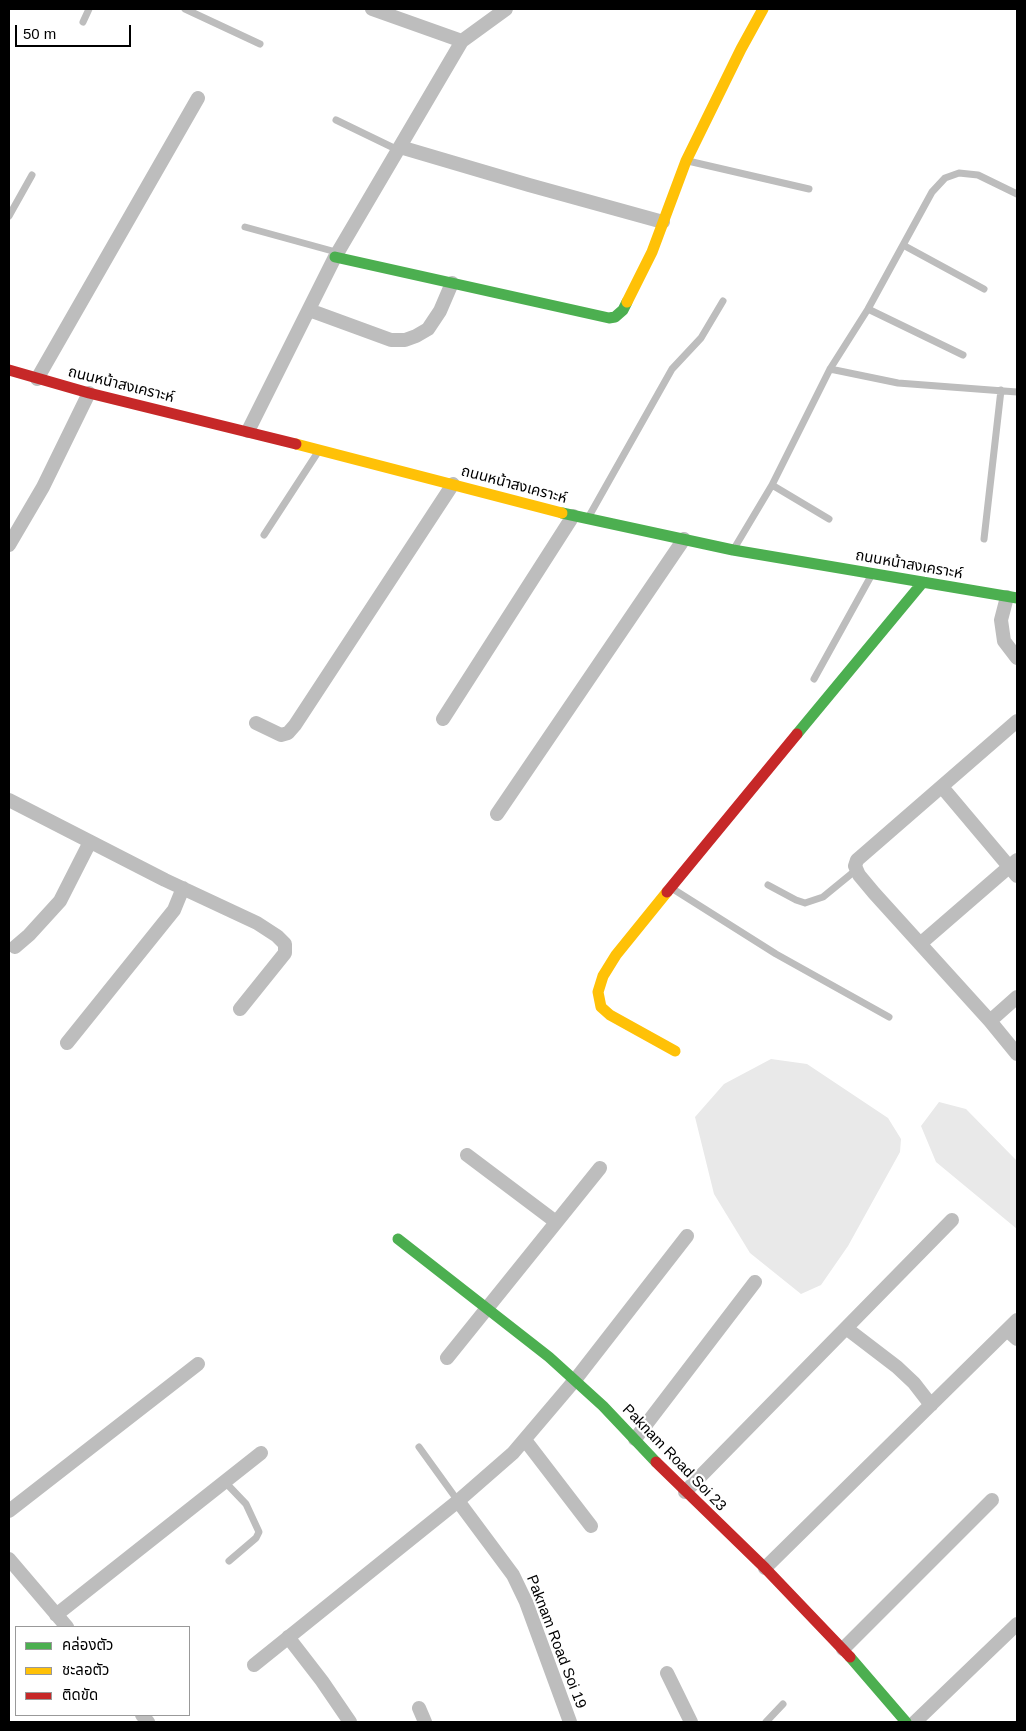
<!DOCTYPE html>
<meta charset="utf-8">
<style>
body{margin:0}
#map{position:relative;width:1026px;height:1731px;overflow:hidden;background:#fff;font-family:Arial,"Noto Sans Thai",sans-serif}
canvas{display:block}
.frame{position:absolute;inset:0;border:10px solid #000;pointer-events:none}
.legend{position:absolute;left:15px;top:1626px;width:175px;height:90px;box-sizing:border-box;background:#fff;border:1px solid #999;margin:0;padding:6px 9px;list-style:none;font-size:15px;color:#000}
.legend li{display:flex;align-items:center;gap:10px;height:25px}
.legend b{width:25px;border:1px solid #999}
.scale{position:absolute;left:15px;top:25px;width:116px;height:22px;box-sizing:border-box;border:2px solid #000;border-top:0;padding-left:6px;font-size:15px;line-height:18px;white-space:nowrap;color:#000;-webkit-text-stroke:4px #fff;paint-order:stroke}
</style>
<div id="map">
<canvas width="1026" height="1731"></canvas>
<div class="frame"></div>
<ul class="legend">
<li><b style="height:6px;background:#4caf50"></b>คล่องตัว</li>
<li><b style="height:6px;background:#ffc107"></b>ชะลอตัว</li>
<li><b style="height:6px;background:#c62828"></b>ติดขัด</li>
</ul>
<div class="scale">50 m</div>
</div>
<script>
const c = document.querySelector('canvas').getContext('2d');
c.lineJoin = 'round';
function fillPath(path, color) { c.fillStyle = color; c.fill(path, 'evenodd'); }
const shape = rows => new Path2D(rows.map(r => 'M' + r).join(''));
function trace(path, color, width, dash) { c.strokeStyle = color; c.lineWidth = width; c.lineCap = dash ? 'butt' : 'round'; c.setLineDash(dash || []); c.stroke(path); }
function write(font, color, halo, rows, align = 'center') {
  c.font = font + ' Arial,"Noto Sans Thai",sans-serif'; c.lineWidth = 4.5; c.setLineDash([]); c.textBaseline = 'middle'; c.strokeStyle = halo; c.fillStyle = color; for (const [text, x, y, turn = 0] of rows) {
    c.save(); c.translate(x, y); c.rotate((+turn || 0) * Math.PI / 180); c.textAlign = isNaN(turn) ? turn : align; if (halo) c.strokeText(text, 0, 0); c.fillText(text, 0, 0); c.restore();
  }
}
fillPath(shape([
 [771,1059,807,1064,888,1118,901,1139,900,1152,848,1246,821,1285,801,1294,750,1253,714,1194,695,1117,724,1084],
 [939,1102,966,1109,1017,1161,1017,1229,936,1162,921,1126]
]), '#e9e9e9');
trace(shape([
 [185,9,260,44],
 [83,22,89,9],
 [336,120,398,150],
 [688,161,809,189],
 [9,216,32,175],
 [245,227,336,252],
 [903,245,984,289],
 [868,309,963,355],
 [830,369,898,383,1017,392],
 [772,485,829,519],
 [588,518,672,369,701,338,723,301],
 [264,535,318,452],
 [984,539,1001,390],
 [735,547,772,485,830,369,868,309,932,192,945,178,959,173,978,175,1017,194],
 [814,679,871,576],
 [768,885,796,900,805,903,823,897,856,870],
 [673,889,776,954,889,1017],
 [419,1447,458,1501],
 [225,1482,246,1504,259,1532,256,1538,229,1561],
 [766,1722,783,1704]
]), '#bdbdbd', 7);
trace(shape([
 [372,9,462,41],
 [400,147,529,185,663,222],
 [309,310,391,340,405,340,416,336,428,329,440,311,452,283],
 [37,379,198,98],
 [248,431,335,257,462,41,506,9],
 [9,545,43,487,89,393],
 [1007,597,1001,620,1004,641,1017,658],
 [443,719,573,516],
 [1017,721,857,860,855,866,859,875,874,893,990,1021,1017,1054],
 [256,723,281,735,288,733,295,725,453,484],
 [942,787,1017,876],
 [9,800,165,880,257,923,277,936,285,944,285,953,240,1009],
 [497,814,684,539],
 [920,944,1017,860],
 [15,947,29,935,60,901,90,842],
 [990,1021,1017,997],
 [67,1043,174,910,183,888],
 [467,1155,556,1222],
 [846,1328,897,1367,914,1383,931,1405],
 [1007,1330,1017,1339],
 [447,1358,600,1168],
 [635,1439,755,1282],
 [525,1440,591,1526],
 [685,1492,952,1220],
 [458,1501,513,1575,526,1602,570,1722],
 [9,1511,198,1364],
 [9,1559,67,1627],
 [765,1568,1017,1320],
 [56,1615,261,1453],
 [288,1637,322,1681,350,1722],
 [843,1649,992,1500],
 [254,1665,458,1501,513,1453,575,1380,687,1236],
 [667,1673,691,1722],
 [419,1708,425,1722],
 [142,1715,148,1722],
 [915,1722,1017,1624]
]), '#bdbdbd', 14);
trace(shape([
 [335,257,609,318,615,317,623,310,627,302],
 [562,513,733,550,1017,598],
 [797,734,923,582],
 [398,1239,549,1357,603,1406,656,1462],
 [850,1657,906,1722]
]), '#4caf50', 11);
trace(shape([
 [627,302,652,252,686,161,741,49,763,9],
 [296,444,562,513],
 [667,892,616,955,603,976,598,992,601,1007,610,1015,675,1051]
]), '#ffc107', 11);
trace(shape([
 [9,370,89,393,296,444],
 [667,892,797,734],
 [656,1462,765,1568,850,1657]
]), '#c62828', 11);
write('15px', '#000', '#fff', [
 ["ถนนหน้าสงเคราะห์",121,385,14],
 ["ถนนหน้าสงเคราะห์",514,485,15],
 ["ถนนหน้าสงเคราะห์",909,565,10],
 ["Paknam Road Soi 23",674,1458,46],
 ["Paknam Road Soi 19",556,1642,69]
]);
</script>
